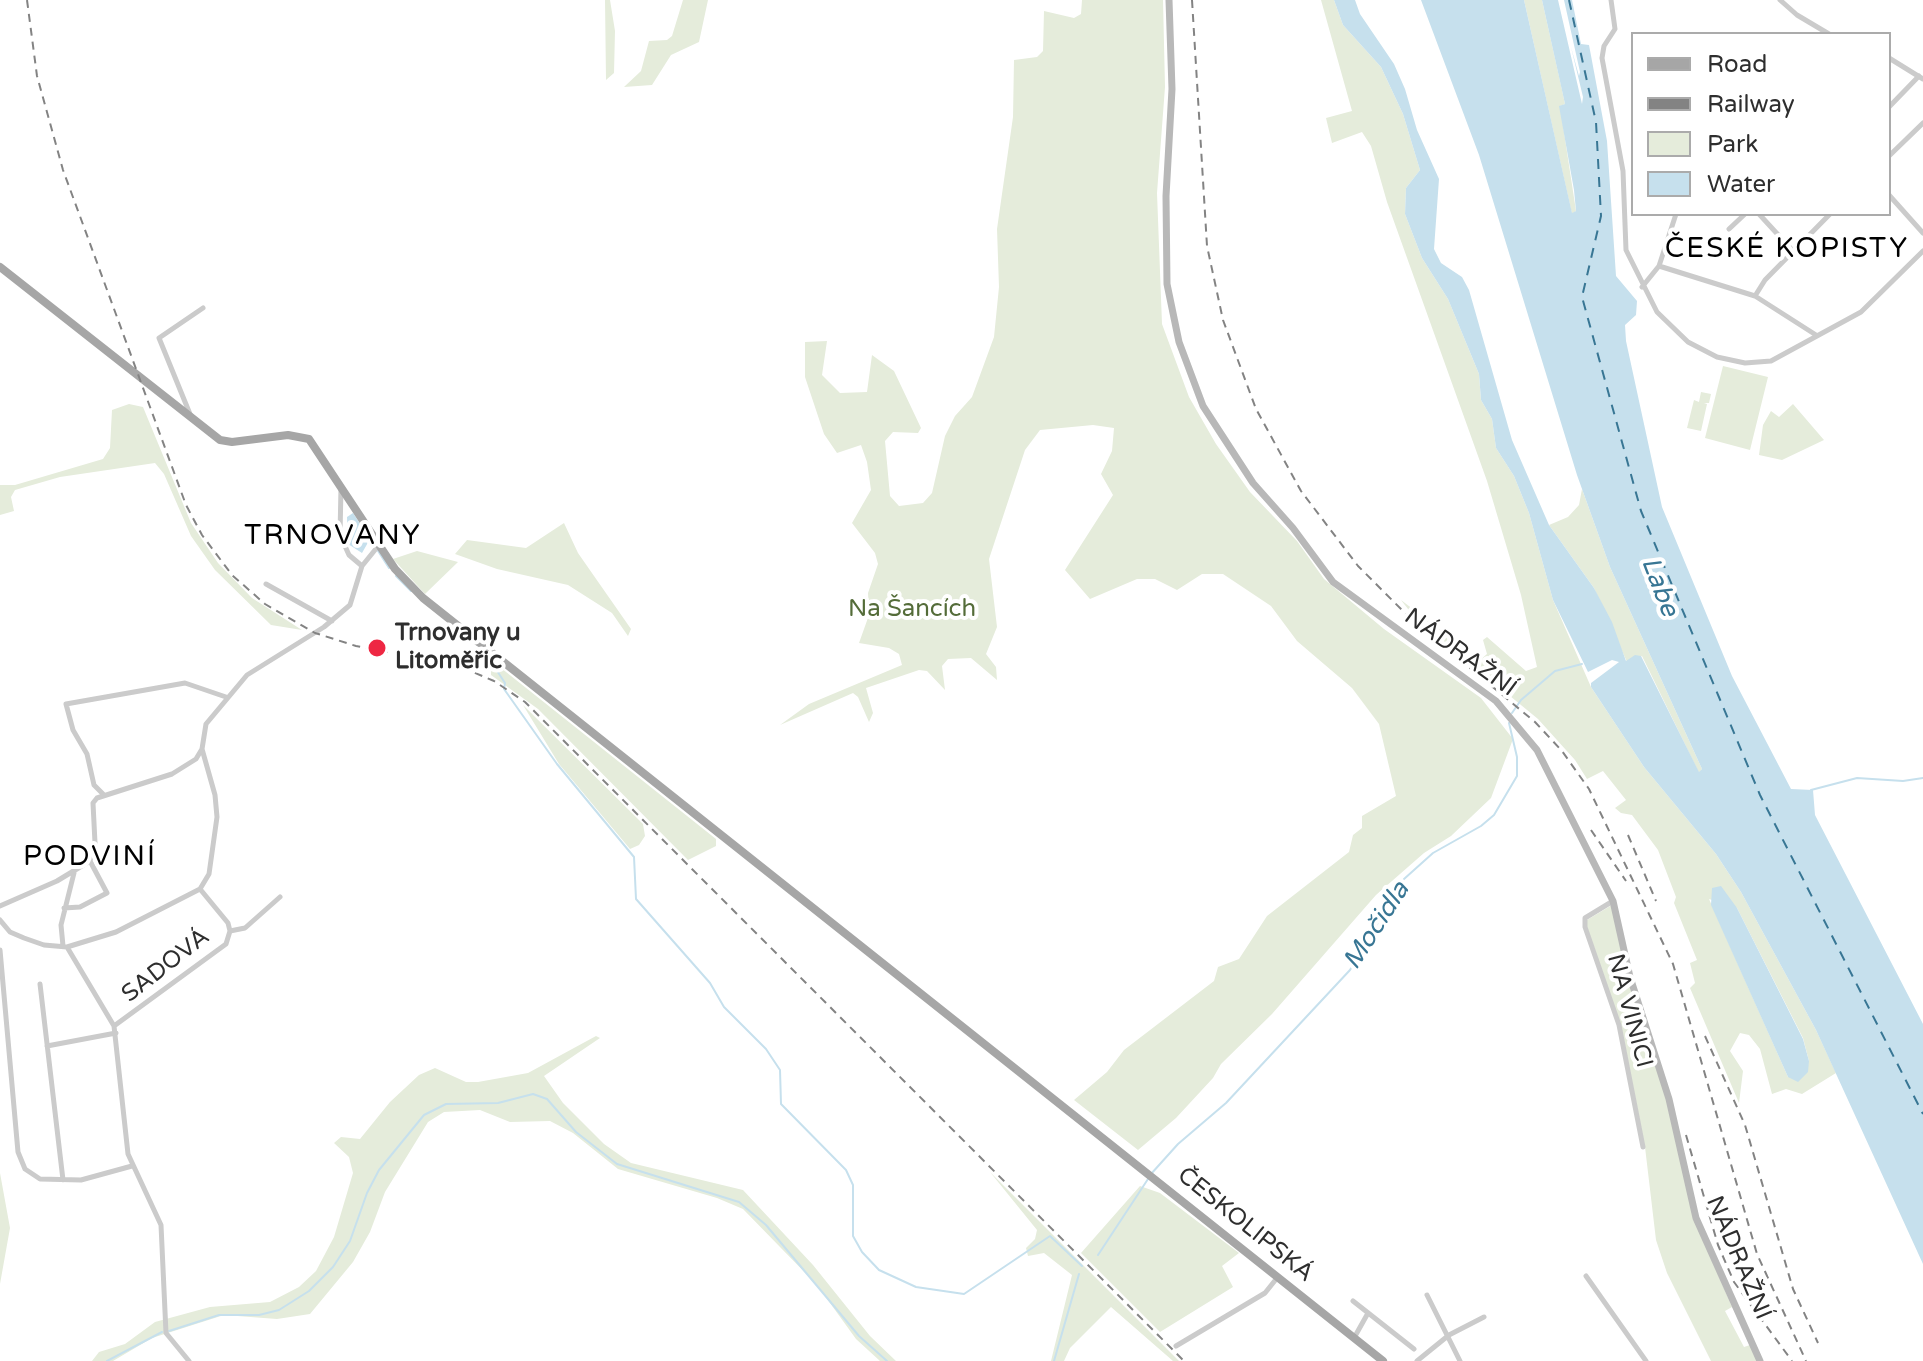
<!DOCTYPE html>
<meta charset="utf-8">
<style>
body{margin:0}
#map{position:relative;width:1923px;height:1361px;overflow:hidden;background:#fff;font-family:"Varela Round",sans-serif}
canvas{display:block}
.legend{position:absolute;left:1631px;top:32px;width:260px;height:184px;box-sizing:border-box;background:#fff;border:2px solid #ababab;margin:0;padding:10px 14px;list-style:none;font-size:24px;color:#2e2e2e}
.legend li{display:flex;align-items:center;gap:16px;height:40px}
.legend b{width:40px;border:2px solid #ababab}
</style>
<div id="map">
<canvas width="1923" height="1361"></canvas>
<ul class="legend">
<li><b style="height:10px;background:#a6a6a6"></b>Road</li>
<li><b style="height:10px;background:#838383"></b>Railway</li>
<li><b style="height:22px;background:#e5ecdb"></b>Park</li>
<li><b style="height:22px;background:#c6e0ed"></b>Water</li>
</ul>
</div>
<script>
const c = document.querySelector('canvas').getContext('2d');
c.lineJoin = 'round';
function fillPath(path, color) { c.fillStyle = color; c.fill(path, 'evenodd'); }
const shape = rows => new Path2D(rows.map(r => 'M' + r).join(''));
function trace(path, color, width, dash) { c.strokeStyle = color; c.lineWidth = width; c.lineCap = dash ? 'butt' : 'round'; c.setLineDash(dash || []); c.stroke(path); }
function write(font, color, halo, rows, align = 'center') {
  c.font = font + ' "Varela Round",sans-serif'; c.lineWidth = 8; c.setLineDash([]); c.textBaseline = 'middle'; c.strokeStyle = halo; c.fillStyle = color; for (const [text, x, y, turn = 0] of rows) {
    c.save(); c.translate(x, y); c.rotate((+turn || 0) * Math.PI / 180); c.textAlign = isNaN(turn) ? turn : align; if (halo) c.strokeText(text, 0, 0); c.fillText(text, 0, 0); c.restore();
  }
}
fillPath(shape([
 [605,0,610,0,615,31,614,73,606,80],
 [683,0,708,0,699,42,671,55,652,85,624,87,641,71,649,41,667,40,672,36],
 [1082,0,1163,0,1165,87,1157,193,1162,324,1189,397,1216,444,1250,492,1297,541,1324,579,1384,629,1481,698,1513,739,1491,798,1451,836,1424,853,1376,895,1272,1014,1221,1064,1213,1078,1176,1118,1138,1150,1074,1100,1107,1072,1124,1050,1214,981,1218,967,1239,959,1267,916,1349,852,1353,835,1362,828,1362,816,1396,796,1379,724,1352,688,1297,641,1271,606,1223,574,1202,574,1177,590,1155,579,1137,579,1090,599,1065,570,1113,495,1101,474,1112,451,1114,428,1093,425,1040,430,1025,450,989,559,997,627,986,654,996,667,997,680,971,658,948,659,942,666,945,690,927,671,919,670,866,688,873,713,869,722,858,697,853,693,780,725,809,704,902,665,899,654,889,648,859,643,869,615,868,593,878,564,875,553,852,523,871,490,867,462,861,445,837,453,824,434,805,377,805,342,827,341,822,375,840,393,867,392,872,355,894,371,921,428,918,433,893,432,885,441,890,496,899,506,923,503,932,493,945,436,955,416,972,397,994,337,999,287,997,229,1013,117,1014,60,1037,57,1043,51,1044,11,1074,18,1081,14],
 [1321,0,1334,0,1343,25,1381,67,1403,114,1420,170,1406,188,1405,214,1422,258,1448,299,1479,374,1481,400,1492,419,1496,448,1514,476,1529,513,1553,600,1591,687,1644,767,1716,854,1741,892,1816,1030,1836,1073,1802,1094,1786,1089,1772,1094,1760,1049,1749,1035,1740,1033,1730,1051,1743,1071,1739,1103,1690,988,1695,983,1690,963,1697,960,1674,903,1676,897,1658,850,1632,815,1621,813,1615,808,1626,800,1603,771,1587,779,1575,760,1538,719,1415,618,1401,600,1480,660,1487,654,1483,640,1487,637,1526,671,1537,667,1521,595,1487,481,1387,202,1371,146,1362,132,1332,143,1326,118,1352,111],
 [1709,899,1737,908,1803,1038,1809,1061,1788,1077],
 [1524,0,1542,0,1562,90,1565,104,1560,106,1576,211,1572,214],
 [1723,366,1768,377,1750,450,1705,438],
 [1701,392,1711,394,1709,403,1704,403,1707,404,1701,431,1687,428,1694,400,1699,402],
 [129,404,143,407,191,523,218,563,252,598,302,630,271,625,215,570,191,536,164,474,155,463,60,477,15,490,11,497,14,511,0,515,0,485,15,485,103,459,110,448,112,410],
 [1793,404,1824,440,1782,460,1759,455,1763,425,1771,411,1779,417],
 [1582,489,1610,567,1702,769,1699,773,1642,656,1627,662,1594,588,1549,525,1568,517,1579,505],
 [564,523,578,553,631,629,628,636,612,613,568,585,497,569,455,554,467,540,526,548],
 [417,551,458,562,425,594,393,559],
 [491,668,501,668,716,839,716,846,688,860,538,709,491,675],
 [523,705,643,824,645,836,639,845,630,849,559,764],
 [1612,905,1627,978,1667,1100,1694,1219,1732,1307,1725,1311,1744,1347,1750,1345,1758,1361,1711,1361,1667,1273,1656,1240,1645,1147,1621,1025,1587,927,1587,920],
 [596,1036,600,1038,544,1076,563,1103,604,1144,631,1163,743,1190,813,1265,870,1336,896,1361,880,1361,856,1339,817,1285,743,1209,717,1198,618,1169,573,1133,550,1121,510,1122,480,1110,444,1112,428,1122,385,1192,370,1232,353,1262,310,1314,277,1319,224,1315,152,1338,113,1361,92,1361,99,1352,125,1344,155,1322,210,1307,270,1302,299,1287,316,1271,334,1237,353,1173,349,1157,334,1143,341,1137,360,1139,390,1102,419,1075,435,1068,466,1082,478,1082,528,1073],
 [990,1172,1179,1361,1173,1361,1111,1307,1070,1348,1064,1361,1051,1361,1072,1275,1044,1253,1028,1256,1026,1248,1035,1239,1037,1230],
 [0,1173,10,1228,0,1284],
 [1140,1186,1160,1193,1239,1253,1222,1266,1233,1287,1160,1332,1081,1253]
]), '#e5ecdb');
fillPath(shape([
 [1334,0,1355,0,1360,14,1394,64,1405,89,1417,130,1439,179,1434,249,1441,263,1462,277,1469,290,1512,440,1549,525,1594,588,1612,622,1626,661,1635,655,1641,656,1699,772,1702,769,1610,567,1577,475,1479,155,1421,0,1524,0,1572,213,1576,211,1574,190,1559,106,1565,104,1542,0,1558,0,1582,104,1583,97,1571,47,1579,76,1580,72,1564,0,1572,0,1581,44,1589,45,1607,141,1616,276,1637,301,1636,315,1625,325,1626,341,1662,507,1732,676,1791,789,1813,790,1815,815,1923,1024,1923,1264,1816,1030,1741,892,1716,854,1644,767,1591,687,1591,683,1619,662,1612,660,1588,672,1553,600,1529,513,1514,476,1496,448,1492,419,1481,400,1479,374,1448,299,1422,258,1405,214,1406,188,1420,170,1403,114,1381,67,1343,25],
 [353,513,370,539,362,553,348,544,347,517],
 [1721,886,1737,908,1803,1039,1809,1061,1808,1072,1798,1082,1788,1077,1711,905,1712,888]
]), '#c6e0ed');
trace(shape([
 [371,540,389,568],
 [396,576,411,591],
 [484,651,505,683,504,689,557,764,634,857,636,899,710,983,724,1007,766,1049,780,1070,781,1104,846,1170,853,1185,853,1236,862,1252,879,1270,916,1287,964,1294,1050,1236,1082,1266],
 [1512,713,1521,700,1555,671,1582,664],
 [1811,790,1857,778,1903,781,1923,778],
 [1151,1174,1178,1144,1226,1103,1350,970,1404,879,1433,853,1481,826,1494,815,1517,776,1517,757,1509,723],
 [1098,1255,1148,1179],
 [169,1331,219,1315,259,1315,279,1310,309,1291,333,1267,350,1241,367,1193,379,1170,424,1115,446,1104,498,1103,533,1094,547,1099,576,1132,617,1164,739,1202,766,1225,859,1336,887,1361],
 [107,1361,162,1332],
 [1054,1361,1079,1274]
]), '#c6e0ed', 2);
trace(shape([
 [1569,0,1596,122,1601,216,1582,297,1641,511,1760,795,1923,1114]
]), '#387694', 2, [10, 8]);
trace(shape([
 [1611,0,1615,29,1604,46,1602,58,1623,171,1626,250,1657,312,1688,342,1717,357,1745,363,1771,361,1861,312,1923,251],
 [1780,0,1797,15,1829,34],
 [1889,58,1923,79],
 [1889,107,1919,76],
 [1889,156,1923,123],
 [1889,195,1923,233],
 [1759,214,1793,251],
 [1729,229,1745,214],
 [1659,266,1755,296,1816,335],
 [1642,287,1659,266,1676,214],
 [1755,296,1765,280,1830,214],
 [192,419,159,338,203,308],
 [341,487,340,535,349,555,362,566],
 [266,584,332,621],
 [103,794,94,785,87,754,73,730,66,704,185,683,226,697],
 [1613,901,1585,918,1585,927,1619,1025,1643,1147],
 [0,906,57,881,90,861,95,843,93,803,97,798,172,774,196,759,202,749],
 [64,908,80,907,107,893,90,861],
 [0,920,10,932,24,938,44,945,67,947,116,932,200,889,209,874,217,817,215,795,202,749,206,724,247,675,324,627,350,605,362,566,379,545],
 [230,931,245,928,280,897],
 [63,946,61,925,74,873],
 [67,947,114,1026,128,1154,161,1225,166,1333,189,1361],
 [0,950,18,1152,25,1169,40,1179,81,1180,132,1166],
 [40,984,63,1180],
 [114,1026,226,944,230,931,228,923,200,889],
 [47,1046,116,1033],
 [1586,1276,1646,1361],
 [1427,1295,1460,1361],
 [1353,1301,1414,1349],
 [1354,1338,1368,1313],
 [1176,1346,1265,1293,1277,1278],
 [1417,1361,1449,1335,1484,1317]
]), '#cbcbcb', 5);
trace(shape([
 [1169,0,1172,89,1166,196,1167,284,1179,342,1203,406,1253,483,1293,528,1333,582,1496,701,1537,750,1613,901,1630,977,1669,1099,1696,1218,1760,1361]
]), '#b8b8b8', 7);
trace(shape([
 [0,267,220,440,232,442,288,435,309,439,395,569,423,598,1383,1361]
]), '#a6a6a6', 8);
trace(shape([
 [27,0,37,76,63,170,186,505,202,535,232,575,265,604,315,633,356,646,459,666,494,681,525,702,1184,1361],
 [1192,0,1207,246,1223,320,1256,409,1301,491,1358,566,1412,620,1535,722,1562,751,1589,789,1673,964,1757,1254,1806,1361],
 [1591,830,1626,881],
 [1628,835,1656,901],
 [1705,1036,1745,1125,1793,1289,1818,1343],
 [1686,1135,1718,1245,1734,1282,1792,1361]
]), '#838383', 2, [8, 6]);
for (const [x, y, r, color] of [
 [377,648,10,"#ee2743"]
]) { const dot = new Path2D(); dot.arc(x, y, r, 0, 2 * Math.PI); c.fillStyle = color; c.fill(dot); trace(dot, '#fff', 3); }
write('24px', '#546c39', '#fff', [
 ["Na Šancích",912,610]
]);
write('bold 24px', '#2e2e2e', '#fff', [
 ["Trnovany u",395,634],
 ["Litoměřic",395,662]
], 'left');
write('24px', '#2e2e2e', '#fff', [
 ["NÁDRAŽNÍ",1460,653,36],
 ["SADOVÁ",166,966,-38],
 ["NA VINICI",1629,1011,75],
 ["ČESKOLIPSKÁ",1245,1225,39],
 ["NÁDRAŽNÍ",1738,1258,67]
]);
write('italic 26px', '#387694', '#fff', [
 ["Labe",1659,587,69],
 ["Močidla",1377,926,-57]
]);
c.letterSpacing = '2px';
write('28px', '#000', '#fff', [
 ["ČESKÉ KOPISTY",1787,250],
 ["TRNOVANY",333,537],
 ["PODVINÍ",90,858]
]);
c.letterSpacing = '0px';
</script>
